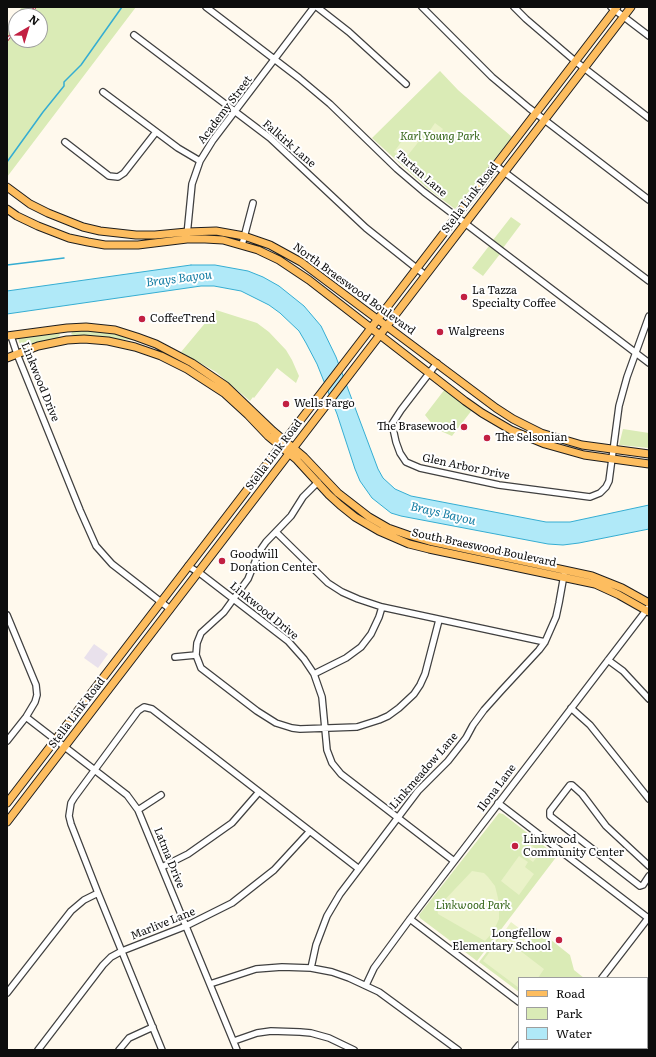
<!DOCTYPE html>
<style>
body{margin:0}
#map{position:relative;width:656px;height:1057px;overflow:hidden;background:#fff9ed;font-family:Literata,serif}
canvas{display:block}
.frame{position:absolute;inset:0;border:8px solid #0d0d0d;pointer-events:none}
.legend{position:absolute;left:518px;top:977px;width:130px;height:72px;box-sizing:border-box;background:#fff;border:1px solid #9e9e9e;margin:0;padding:5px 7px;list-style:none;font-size:12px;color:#0d0d0d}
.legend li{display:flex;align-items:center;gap:8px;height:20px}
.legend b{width:20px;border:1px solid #9e9e9e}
.north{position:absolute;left:8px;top:8px;width:40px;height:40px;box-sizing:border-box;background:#fff;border:1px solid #9e9e9e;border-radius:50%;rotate:38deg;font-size:11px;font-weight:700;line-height:16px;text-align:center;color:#0d0d0d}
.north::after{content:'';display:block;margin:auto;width:14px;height:18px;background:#c22042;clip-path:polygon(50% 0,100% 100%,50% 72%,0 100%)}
</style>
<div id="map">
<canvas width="656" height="1057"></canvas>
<div class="frame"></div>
<ul class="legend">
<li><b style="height:5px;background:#fdbd5f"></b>Road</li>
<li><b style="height:11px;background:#daebb6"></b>Park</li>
<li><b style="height:11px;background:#b0e9f8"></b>Water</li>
</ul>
<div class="north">N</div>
</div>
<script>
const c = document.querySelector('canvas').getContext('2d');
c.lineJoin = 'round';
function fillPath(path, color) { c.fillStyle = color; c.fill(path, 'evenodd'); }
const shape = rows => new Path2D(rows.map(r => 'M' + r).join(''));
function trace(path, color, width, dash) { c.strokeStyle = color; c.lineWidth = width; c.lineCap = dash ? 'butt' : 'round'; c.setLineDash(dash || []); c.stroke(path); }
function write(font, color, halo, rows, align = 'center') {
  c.font = font + ' Literata,serif'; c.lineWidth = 4; c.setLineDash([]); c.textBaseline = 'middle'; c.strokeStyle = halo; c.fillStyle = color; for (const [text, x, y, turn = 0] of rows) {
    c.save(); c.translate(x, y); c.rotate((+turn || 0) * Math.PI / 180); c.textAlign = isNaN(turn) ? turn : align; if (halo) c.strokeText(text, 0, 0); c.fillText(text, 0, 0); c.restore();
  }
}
fillPath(shape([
 [94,644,108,654,98,668,84,658]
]), '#e9e1ec');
fillPath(shape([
 [22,7,136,7,7,177,7,26],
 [16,16,40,16,40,40,16,40],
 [440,71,458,90,512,137,455,209,427,188,372,138],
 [511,217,521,224,503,248,493,240],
 [489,246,500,254,483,276,472,268],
 [216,310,257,323,269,332,286,350,292,360,299,376,296,383,277,368,254,398,253,397,250,401,216,372,181,352],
 [83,330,104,331,127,336,131,338,131,340,75,336,71,334,72,332],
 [56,332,59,333,60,335,57,338,22,347,19,342,18,337],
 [445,389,472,410,452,436,436,429,425,415],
 [623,429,649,433,649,448,619,445],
 [499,813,503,814,557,856,477,961,420,918,419,915],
 [536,928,570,955,574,970,584,978,519,978,519,992,479,962,500,935,519,950]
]), '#daebb6');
fillPath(shape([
 [435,123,443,129,436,138,428,133],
 [409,131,420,140,404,160,394,152],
 [530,844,540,853,533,862,522,854],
 [519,856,528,862,525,867,534,874,519,895,501,881],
 [472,871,484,873,488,877,495,886,497,894,499,903,499,919,493,932,485,941,438,914,437,908],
 [511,922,528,935,519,948,502,935],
 [501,936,544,969,538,978,519,978,519,988,483,961]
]), '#eaf2c8');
const water = shape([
 [191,265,215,265,248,271,263,277,279,286,304,306,321,326,336,357,378,469,383,478,395,489,411,496,546,522,570,522,649,505,649,529,579,543,563,545,548,544,401,516,391,513,372,498,360,481,355,469,337,414,317,364,306,343,299,331,280,313,269,305,241,291,214,286,201,286,7,314,7,291,191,265]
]);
fillPath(water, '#b0e9f8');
trace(water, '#35add2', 1);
trace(shape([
 [7,162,43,112,64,86,64,82,81,65,122,7],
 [7,265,64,258]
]), '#35add2', 1.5);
const minor = shape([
 [206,7,299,78,330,104,397,169,424,192,649,363],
 [317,7,349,32,406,84],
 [422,7,492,77,529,108,649,200],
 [514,7,526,19,575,61,649,118],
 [611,7,649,36],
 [134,35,270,138,366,228,425,275],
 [103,92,178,148,200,161],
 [65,142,109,176,118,177,124,173,156,132],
 [495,165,649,281],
 [187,235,192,184,200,161,213,140,314,7],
 [242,245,253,203],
 [11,336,17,354,80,510,96,546,112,564,170,609],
 [437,363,401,410,392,424,396,442,400,453,406,462,420,468,499,485,590,497,600,493,606,487,609,481,619,406,627,377,649,316],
 [318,482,303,497,291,516,266,542,259,552,248,579,224,612,201,633,197,643,196,655,201,668,257,711,276,723,292,728,300,729,357,727,379,720,388,716,399,708,414,694,420,685,425,674,439,620],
 [276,532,328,583,342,592,358,599,382,607,545,642],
 [188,566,201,574,288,641,304,659,314,674,322,697,327,750,332,763,341,774,454,861],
 [7,615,36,685,37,695,35,702,26,717,7,741],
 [175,657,196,655],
 [608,660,623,671,649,699],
 [314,674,346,658,361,647,371,634,379,617,382,607],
 [571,708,590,725,649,799],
 [26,717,127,795,138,810,237,1050],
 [498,803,648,918],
 [138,810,161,795],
 [649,866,606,826,582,794,572,785,570,785,550,811,550,816,640,886,643,885,649,876],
 [162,867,188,854,232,823,259,792],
 [410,919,519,1002],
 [311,968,316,945,327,916,340,894,418,791,448,761,466,738,473,725,484,710,501,691,539,650,545,642,556,617,559,603,564,575],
 [602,978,649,917],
 [210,984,256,969,282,967,311,968,332,972,349,978,379,992,458,1050],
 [366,985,374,968,410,919,648,608],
 [7,993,71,911,84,900,98,893],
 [647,1009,649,1011],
 [234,1041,257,1033,271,1031,300,1032,311,1033,329,1038,354,1050],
 [38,1050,103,965,111,957,122,951,186,926,232,903,274,870,310,831],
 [119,1050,129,1038,153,1027],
 [162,1050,98,893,71,824,69,816,71,803,74,798,138,711,144,707,152,709,359,869],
 [515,1050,519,1045]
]);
const major = shape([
 [7,187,30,204,48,213,83,227,100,231,136,235,155,235,187,232,216,231,244,236,270,245,301,262,496,408,513,419,541,433,582,445,649,454],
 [7,209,17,216,38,226,69,238,88,242,105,245,138,245,187,239,205,239,223,240,258,250,279,260,309,280,465,401,482,413,511,430,545,444,584,455,649,464],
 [7,336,67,328,86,327,115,330,137,337,156,344,192,363,226,386,273,431,304,457,338,493,369,517,388,528,408,535,429,541,592,576,622,588,649,603],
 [7,358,38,346,67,340,84,339,108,341,135,347,161,356,187,369,224,393,248,415,268,436,296,459,329,495,340,505,355,517,379,531,409,544,429,549,595,584,619,595,649,612],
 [7,803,617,7],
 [7,822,631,7]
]);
trace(minor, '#404040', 8);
trace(major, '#1e1e1e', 9);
trace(minor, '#fff', 5.5);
trace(major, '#fdbd5f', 7);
const rail = shape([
 [29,16,35,7],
 [7,40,16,28]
]);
trace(rail, '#c22042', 3);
trace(rail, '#fff', 1.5, [4.5]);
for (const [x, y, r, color] of [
 [464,297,4,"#c22042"],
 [142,319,4,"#c22042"],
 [440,332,4,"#c22042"],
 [286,404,4,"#c22042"],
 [464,427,4,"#c22042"],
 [487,438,4,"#c22042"],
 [222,561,4,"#c22042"],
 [515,846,4,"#c22042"],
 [559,940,4,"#c22042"]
]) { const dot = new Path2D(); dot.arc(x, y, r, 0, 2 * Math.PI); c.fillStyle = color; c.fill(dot); trace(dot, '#fff', 1.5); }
write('11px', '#0d0d0d', '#fff', [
 ["Academy Street",225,110,-53],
 ["Falkirk Lane",289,144,41],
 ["Tartan Lane",421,174,41],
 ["Stella Link Road",470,198,-53],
 ["North Braeswood Boulevard",354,289,36],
 ["Linkwood Drive",40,382,68],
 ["Stella Link Road",274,455,-53],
 ["Glen Arbor Drive",466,467,12],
 ["South Braeswood Boulevard",484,548,12],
 ["Linkwood Drive",264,611,39],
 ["Stella Link Road",77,713,-53],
 ["Linkmeadow Lane",424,771,-49],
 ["Ilona Lane",497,788,-53],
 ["Latma Drive",169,858,68],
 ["Marlive Lane",163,924,-22]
]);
write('italic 11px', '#37671b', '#fff', [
 ["Karl Young Park",440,137],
 ["Linkwood Park",473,906]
]);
write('11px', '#0d0d0d', '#fff', [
 ["La Tazza",472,291],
 ["Specialty Coffee",472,304],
 ["CoffeeTrend",150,319],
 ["Walgreens",448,332],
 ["Wells Fargo",294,404],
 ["The Brasewood",456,427,"right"],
 ["The Selsonian",495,438],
 ["Goodwill",230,555],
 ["Donation Center",230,568],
 ["Linkwood",523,840],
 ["Community Center",523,853],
 ["Longfellow",551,934,"right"],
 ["Elementary School",551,947,"right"]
], 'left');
write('italic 12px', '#127ca3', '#fff', [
 ["Brays Bayou",179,279,-7],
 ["Brays Bayou",443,514,13]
]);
</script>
